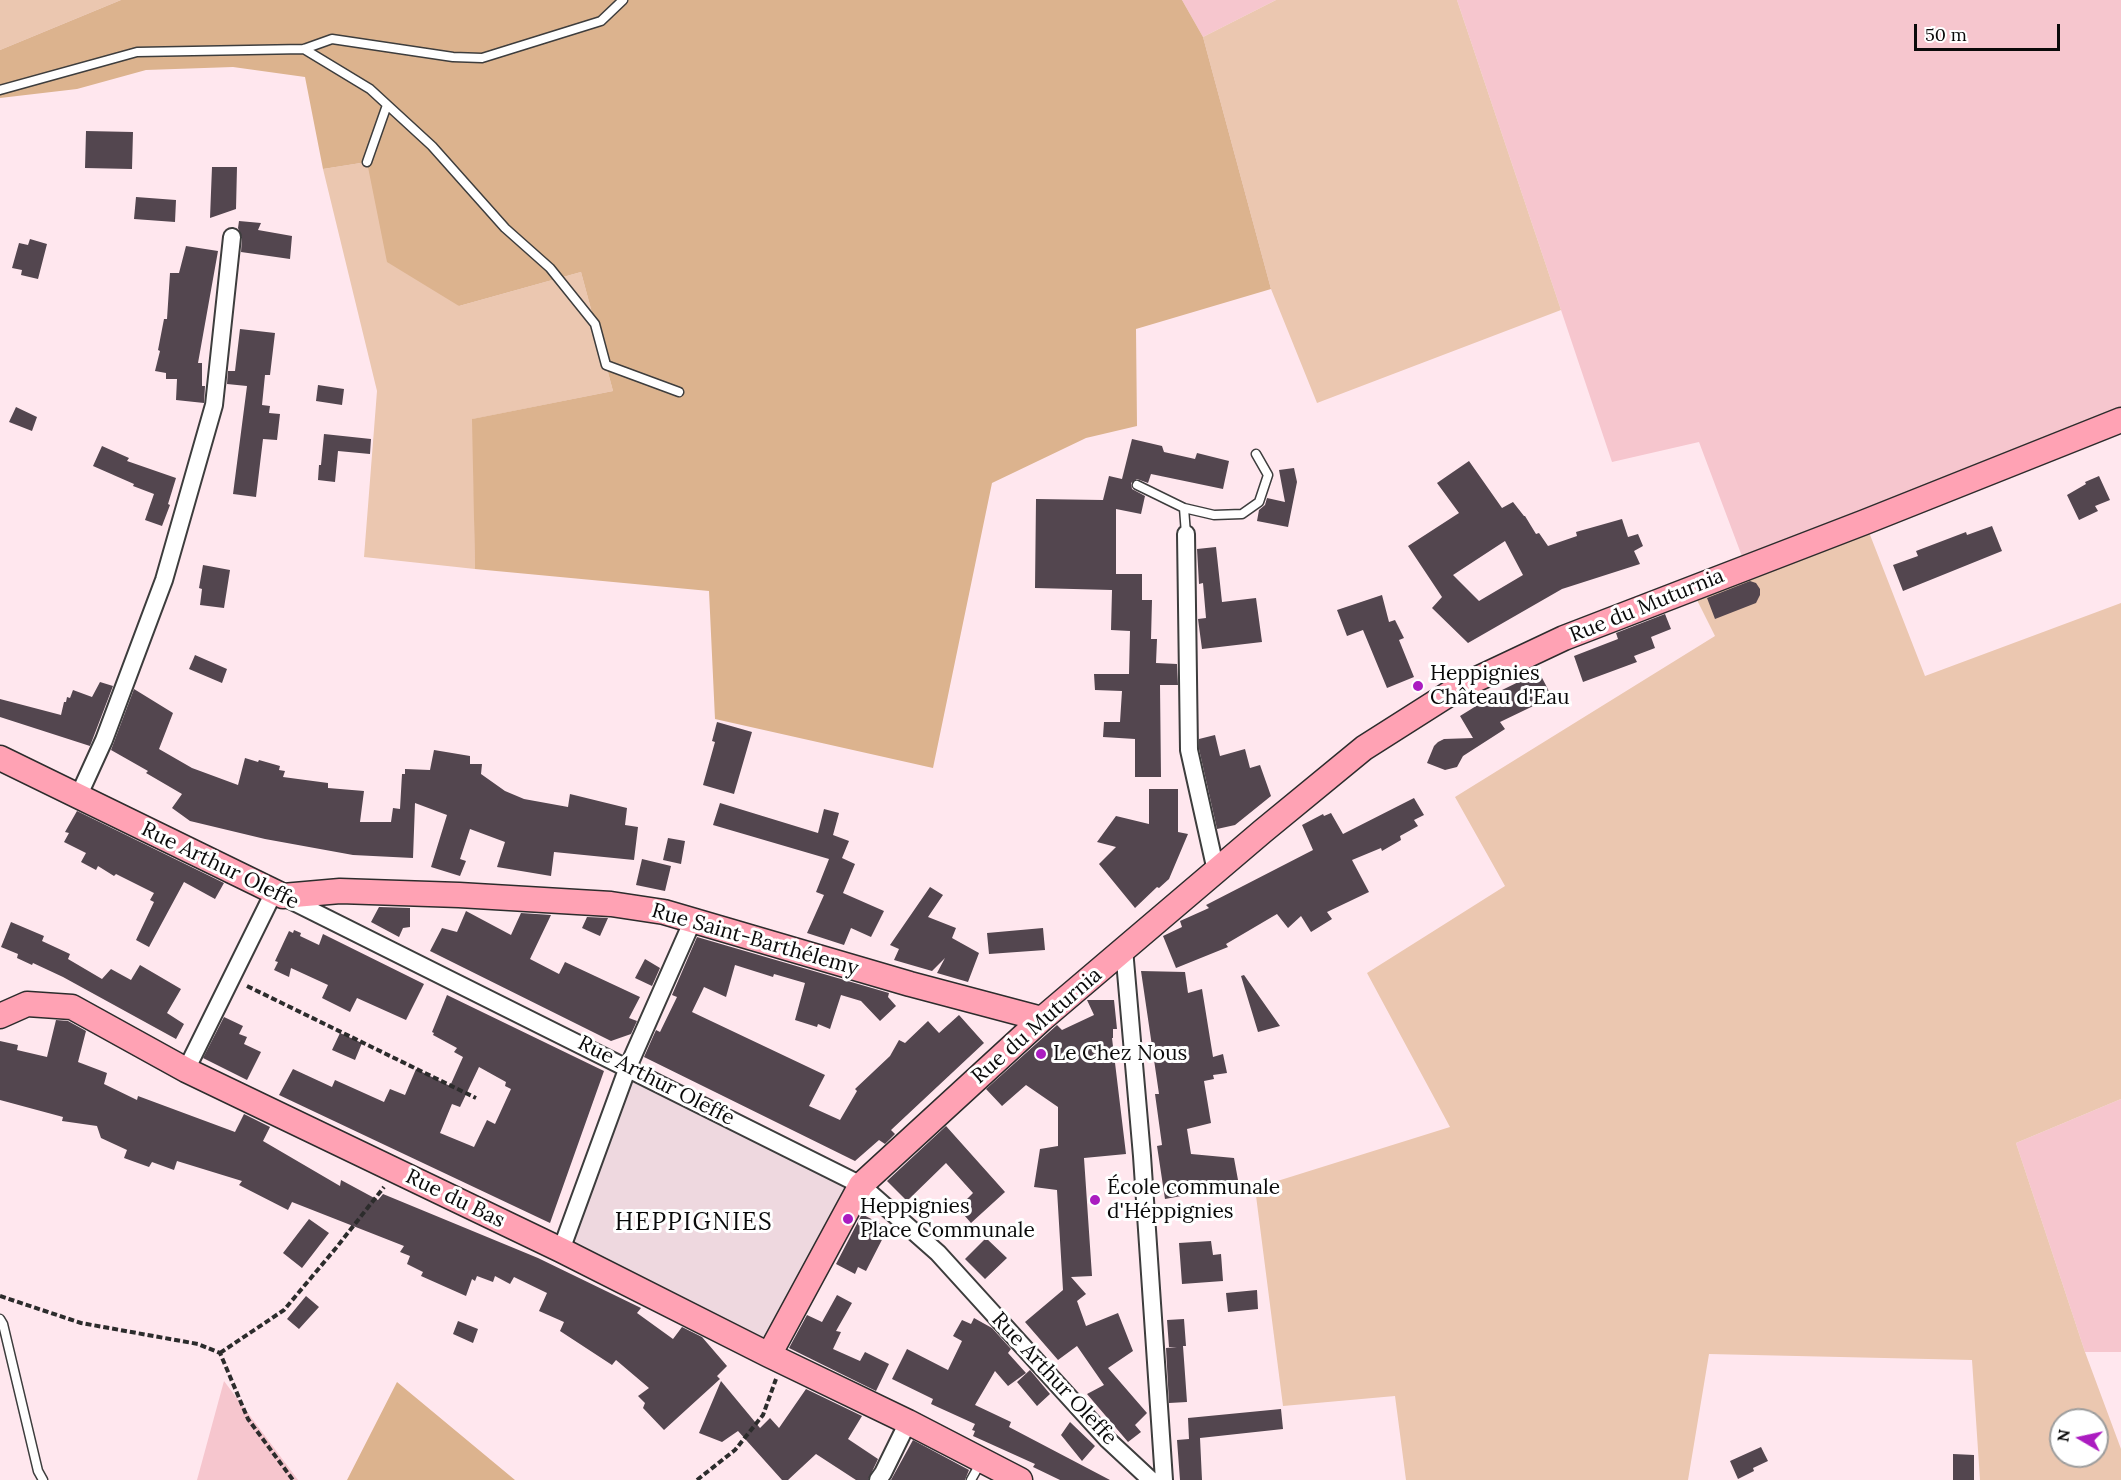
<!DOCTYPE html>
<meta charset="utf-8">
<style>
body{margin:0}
#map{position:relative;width:2121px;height:1480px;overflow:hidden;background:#ffe7ee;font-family:Lora,serif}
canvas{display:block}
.north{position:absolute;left:2049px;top:1408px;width:60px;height:60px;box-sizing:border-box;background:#fff;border:2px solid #9d9d9d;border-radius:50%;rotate:279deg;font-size:16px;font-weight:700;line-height:24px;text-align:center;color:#0a0a0a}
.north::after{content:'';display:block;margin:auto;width:21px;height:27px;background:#ab1cc0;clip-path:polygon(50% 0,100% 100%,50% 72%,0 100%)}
.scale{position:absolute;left:1914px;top:24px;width:146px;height:27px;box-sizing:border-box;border:3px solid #0a0a0a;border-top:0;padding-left:8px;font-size:18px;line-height:21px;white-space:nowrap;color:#0a0a0a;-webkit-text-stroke:4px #fff;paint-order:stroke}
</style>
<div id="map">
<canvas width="2121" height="1480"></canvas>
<div class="north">N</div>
<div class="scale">50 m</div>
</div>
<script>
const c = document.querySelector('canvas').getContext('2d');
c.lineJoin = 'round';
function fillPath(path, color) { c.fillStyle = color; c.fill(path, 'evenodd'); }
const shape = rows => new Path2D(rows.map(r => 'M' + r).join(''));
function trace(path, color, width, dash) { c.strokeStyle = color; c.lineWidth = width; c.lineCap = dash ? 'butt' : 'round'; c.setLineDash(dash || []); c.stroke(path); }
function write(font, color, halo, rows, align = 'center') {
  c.font = font + ' Lora,serif'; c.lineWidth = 6; c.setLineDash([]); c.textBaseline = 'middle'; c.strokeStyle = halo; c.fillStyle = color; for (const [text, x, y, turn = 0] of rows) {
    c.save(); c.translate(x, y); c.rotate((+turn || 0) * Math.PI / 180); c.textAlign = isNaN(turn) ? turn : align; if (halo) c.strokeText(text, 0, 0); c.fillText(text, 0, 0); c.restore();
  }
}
fillPath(shape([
 [1182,0,1276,0,1203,37],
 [1457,0,2121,0,2121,420,1746,567,1699,442,1612,462],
 [2121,1099,2121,1352,2085,1352,2016,1143],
 [224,1381,298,1480,197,1480]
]), '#f6c6ce');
fillPath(shape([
 [0,0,121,0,0,50],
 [1276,0,1457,0,1561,310,1317,403,1271,289,1203,37],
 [367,162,459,306,581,272,613,391,473,419,475,569,364,557,377,391,323,169],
 [1865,522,1925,676,2121,603,2121,1099,2016,1143,2085,1352,2121,1449,2121,1480,1980,1480,1972,1360,1709,1354,1688,1480,1406,1480,1395,1396,1283,1406,1255,1188,1450,1127,1367,973,1505,886,1455,797,1715,636,1691,588],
 [2061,1420,2097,1420,2097,1456,2061,1456]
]), '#ebc7b0');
fillPath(shape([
 [121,0,1182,0,1203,37,1271,289,1136,329,1137,426,1086,438,992,483,933,768,715,719,709,591,475,569,472,419,613,391,581,272,459,306,387,262,367,162,323,169,305,77,233,67,146,70,77,89,0,98,0,50],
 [397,1382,515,1480,347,1480]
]), '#dcb38e');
fillPath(shape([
 [628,1067,861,1185,769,1355,561,1250]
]), '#eed8df');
fillPath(shape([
 [86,131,133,132,132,169,85,168],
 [212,167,237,167,236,209,210,218],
 [136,197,176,200,175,222,134,219],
 [239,221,261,223,258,230,292,236,290,259,241,252,242,238,238,228],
 [30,239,47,244,38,279,21,275,22,270,12,268,19,243,28,245],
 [186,246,218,251,198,363,202,363,202,386,205,386,204,403,176,400,177,379,166,379,166,373,155,371,160,351,158,350,164,319,167,319,170,273,179,273],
 [240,329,275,333,270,375,265,375,262,405,270,406,269,413,280,414,277,440,263,439,256,497,233,494,247,386,227,384,228,371,235,371],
 [318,385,344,389,342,405,316,401],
 [16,407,37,417,32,431,9,422],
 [324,434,371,439,370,454,338,451,335,482,318,480,319,465,321,465],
 [1132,439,1162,446,1164,452,1195,459,1197,453,1229,461,1223,489,1151,474,1148,483,1137,479,1131,483,1132,489,1145,496,1141,514,1116,509,1116,574,1142,574,1142,600,1152,600,1151,639,1157,639,1156,663,1177,664,1178,685,1160,685,1161,777,1135,777,1135,739,1103,737,1104,722,1120,722,1122,691,1095,690,1094,674,1129,674,1130,631,1111,630,1112,590,1035,588,1036,499,1103,500,1109,476,1122,479],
 [102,446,129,458,127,461,176,478,168,504,170,505,162,526,145,520,154,494,133,486,134,484,93,466],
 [1469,461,1502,508,1513,502,1524,516,1525,516,1536,534,1539,533,1548,546,1577,536,1576,532,1622,519,1628,537,1638,534,1643,546,1634,551,1640,564,1562,589,1468,643,1432,608,1442,597,1408,546,1459,513,1437,483],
 [1505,541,1523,575,1479,601,1453,575],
 [1294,468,1297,482,1288,527,1257,521,1259,510,1265,505,1267,498,1285,502,1279,470],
 [2099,476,2110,500,2095,506,2098,511,2079,520,2067,495,2086,484,2085,482],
 [1992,526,2002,551,1903,591,1893,565,1918,556,1916,551,1966,532,1967,535],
 [1216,547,1222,602,1256,598,1262,642,1202,649,1198,619,1206,618,1203,583,1199,584,1197,549],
 [203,565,230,570,224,608,200,605,202,589,199,588],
 [1750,581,1756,583,1760,589,1760,595,1756,603,1715,619,1707,598],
 [1382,595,1389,622,1395,620,1404,638,1399,640,1414,677,1387,688,1363,630,1347,636,1337,610],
 [1665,614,1671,629,1651,637,1655,648,1634,656,1637,662,1583,682,1574,656,1618,639,1616,633],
 [195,655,227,669,222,683,189,669],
 [1539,672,1552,697,1500,722,1505,729,1463,756,1457,767,1445,770,1427,763,1434,746,1438,742,1444,739,1473,738,1460,716,1502,690],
 [100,682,113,686,90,746,0,717,0,699,61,715,64,702,66,702,67,697,70,698,73,690,92,697],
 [134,689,173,713,159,749,192,768,238,785,245,758,258,762,259,760,280,766,279,770,285,771,283,777,328,783,328,788,364,791,360,822,391,822,393,808,400,809,402,774,405,774,405,769,430,770,434,750,470,756,470,764,482,764,481,774,505,791,524,799,568,807,570,794,627,808,625,825,638,827,634,860,554,852,551,876,497,867,505,842,470,829,460,859,466,861,460,876,431,867,447,815,415,803,413,858,353,855,265,839,190,821,172,808,182,794,146,773,148,771,111,750],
 [717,722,752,732,734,794,703,785,715,742,712,741],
 [1215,735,1220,756,1245,749,1250,768,1260,765,1271,796,1235,825,1217,829,1199,749,1199,739],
 [1149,789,1178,789,1178,832,1188,834,1169,879,1159,888,1157,887,1135,908,1099,864,1116,847,1097,842,1116,816,1149,824],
 [1414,798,1424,815,1414,820,1418,826,1400,836,1401,840,1382,851,1381,848,1352,860,1369,892,1327,912,1332,919,1311,932,1301,916,1288,928,1277,914,1226,944,1228,947,1176,968,1163,936,1182,927,1180,921,1209,908,1206,905,1313,850,1302,825,1323,814,1324,816,1331,813,1343,834],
 [720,803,818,833,824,809,839,813,833,835,849,841,842,858,855,864,843,893,884,911,871,937,851,928,844,945,807,933,824,895,816,892,829,859,713,825],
 [77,811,224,883,215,899,184,882,149,947,136,940,154,902,150,900,154,893,116,874,114,876,98,866,96,870,81,862,86,853,64,842,69,833,65,832],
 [668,838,685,841,681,864,663,860],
 [642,859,671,866,665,891,636,885],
 [930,887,943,895,928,917,956,928,952,938,979,953,968,982,937,973,945,958,932,971,894,960,899,949,890,945],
 [379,907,410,908,410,927,403,928,399,937,371,922],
 [466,911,511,935,521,913,551,915,530,959,559,974,565,962,640,997,629,1018,637,1021,631,1034,611,1041,430,951,442,928,457,932],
 [587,917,608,918,600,936,582,928],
 [11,922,44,936,42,941,70,954,68,959,102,979,111,969,131,980,140,965,181,989,167,1013,184,1024,176,1039,63,977,33,963,32,965,17,958,18,954,1,947],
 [1043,928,1045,950,989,954,987,933],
 [294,930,301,933,300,936,319,945,323,934,424,984,406,1020,357,998,350,1012,322,998,328,985,291,968,289,977,274,970,278,962,275,961,289,931,293,933],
 [697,937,889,993,888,997,896,1006,880,1021,861,1001,841,995,830,1029,818,1024,817,1027,795,1020,805,983,774,974,773,977,735,965,726,997,704,987,692,1012,825,1075,809,1106,840,1120,857,1091,855,1089,890,1056,899,1040,905,1043,928,1021,939,1033,959,1015,984,1043,891,1130,895,1134,885,1144,879,1140,855,1161,644,1057,656,1030,660,1032,677,997,672,995],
 [645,959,660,968,652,986,635,978],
 [1141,971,1185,972,1188,993,1202,989,1213,1057,1223,1054,1227,1073,1213,1075,1214,1079,1204,1081,1211,1123,1187,1129,1191,1154,1234,1158,1238,1180,1221,1183,1178,1185,1181,1196,1165,1199,1157,1146,1162,1145,1155,1094,1159,1094],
 [1244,975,1280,1026,1258,1032,1241,976],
 [447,995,604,1071,550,1223,279,1095,293,1069,332,1087,335,1080,384,1102,390,1089,405,1095,416,1069,450,1086,463,1057,454,1052,457,1048,433,1035,434,1033,432,1032],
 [479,1067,506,1082,505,1086,511,1089,495,1124,487,1120,474,1147,440,1133,452,1104,460,1107],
 [1087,1000,1114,1000,1117,1029,1113,1029,1113,1038,1112,1038,1126,1154,1084,1158,1092,1276,1071,1277,1086,1294,1077,1301,1086,1326,1118,1313,1133,1351,1108,1368,1147,1413,1135,1425,1141,1432,1128,1442,1087,1394,1104,1385,1077,1346,1058,1360,1025,1322,1063,1290,1057,1190,1034,1187,1040,1149,1058,1146,1058,1107,1026,1085,1002,1106,986,1089,1057,1025,1062,1030,1094,1015],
 [224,1017,243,1026,239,1034,247,1037,244,1044,261,1052,247,1080,203,1058],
 [56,1020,68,1021,86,1031,78,1062,107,1073,104,1084,137,1100,138,1096,235,1132,244,1114,270,1127,263,1141,340,1186,341,1180,378,1200,383,1194,538,1258,641,1308,637,1313,673,1339,682,1327,702,1337,727,1366,717,1376,720,1379,664,1430,643,1408,645,1403,638,1396,649,1388,616,1360,612,1365,560,1331,564,1322,539,1311,547,1293,514,1277,510,1284,495,1276,493,1282,477,1276,475,1281,472,1279,466,1296,421,1276,423,1272,407,1264,410,1256,400,1252,404,1246,292,1202,288,1210,239,1185,242,1181,177,1161,174,1170,152,1162,149,1167,124,1158,127,1150,101,1138,97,1126,62,1121,63,1117,0,1100,0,1041,18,1045,17,1050,47,1057],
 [340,1033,362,1043,355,1060,332,1050],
 [946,1126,1005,1192,971,1223,958,1208,973,1193,946,1163,907,1201,887,1181],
 [862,1214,888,1228,866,1271,858,1267,855,1274,836,1264],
 [309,1219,329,1233,302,1268,283,1253],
 [986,1238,1007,1258,985,1279,965,1259],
 [1211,1241,1213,1255,1221,1254,1223,1281,1182,1284,1179,1243],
 [1257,1290,1258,1309,1228,1312,1226,1293],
 [837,1295,852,1303,836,1331,841,1332,833,1349,860,1361,865,1352,889,1364,876,1391,789,1348,807,1315,822,1322],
 [306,1296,319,1307,299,1329,287,1319],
 [974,1318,992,1328,1011,1349,1008,1353,1026,1373,1008,1386,995,1371,975,1405,1011,1422,1009,1427,1110,1480,1060,1480,1033,1467,1035,1464,973,1436,975,1431,972,1430,975,1424,931,1404,933,1399,892,1379,907,1349,948,1370,962,1341,953,1336,962,1320,971,1324],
 [1184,1319,1186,1346,1183,1346,1187,1402,1169,1403,1166,1348,1177,1347,1169,1347,1167,1320],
 [458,1321,478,1329,473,1343,453,1334],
 [1030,1370,1050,1394,1037,1406,1017,1382],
 [721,1381,760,1428,770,1418,779,1428,806,1389,862,1416,848,1439,878,1459,868,1480,856,1480,816,1454,788,1480,782,1480,738,1431,722,1442,699,1433],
 [1281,1409,1283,1429,1200,1438,1202,1480,1180,1480,1177,1440,1189,1439,1188,1418],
 [1070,1422,1095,1446,1082,1461,1061,1435],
 [913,1440,969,1470,965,1480,891,1480],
 [1761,1447,1768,1461,1753,1468,1754,1471,1738,1479,1730,1461],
 [1953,1454,1974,1455,1974,1480,1953,1480]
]), '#53464f');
const lane = shape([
 [304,49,370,89,432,146,505,228,550,268,595,324,606,365,679,392],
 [0,90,137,52,304,49,332,39,453,57,482,58,601,21,623,0],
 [367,162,387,105],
 [1137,485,1184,508,1186,534],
 [1184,508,1214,515,1242,514,1259,502,1268,475,1256,454],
 [0,1319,3,1324,38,1471,43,1480],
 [971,1480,981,1462]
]);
const street = shape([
 [1186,534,1189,750,1216,871],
 [78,797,104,740,164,580,214,405,232,237],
 [284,897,861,1185,938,1253,1108,1440,1151,1480],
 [1124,949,1142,1156,1164,1480],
 [186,1070,274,892],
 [561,1250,628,1067,693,920],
 [878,1480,883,1473,908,1422]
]);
const secondary = shape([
 [0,758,283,896,340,891,459,895,611,904,664,912,910,984,1042,1019],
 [0,1016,27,1004,72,1007,186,1070,561,1250,769,1355,908,1422,1020,1480],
 [769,1355,861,1185,1042,1019,1263,831,1364,748,1460,687,1564,638,1865,522,2121,420]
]);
trace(lane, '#3d3d3d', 11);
trace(street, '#3d3d3d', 20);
trace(secondary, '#2c2c2c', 27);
trace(shape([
 [247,986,476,1098],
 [0,1296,81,1323,198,1344,220,1353,248,1419,293,1480],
 [220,1353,284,1310,336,1248,384,1187],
 [697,1480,735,1450,763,1415,776,1379]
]), '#2c2c2c', 4, [6, 3]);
trace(lane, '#fff', 8);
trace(street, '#fff', 16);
trace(secondary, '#ffa2b4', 24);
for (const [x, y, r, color] of [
 [1418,686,6,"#ab1cc0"],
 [1041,1054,6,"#ab1cc0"],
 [1095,1200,6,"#ab1cc0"],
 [848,1219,6,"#ab1cc0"]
]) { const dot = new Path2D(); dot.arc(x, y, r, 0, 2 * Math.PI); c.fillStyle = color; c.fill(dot); trace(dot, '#fff', 2); }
write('21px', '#0a0a0a', '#fff', [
 ["Rue du Muturnia",1647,606,-22],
 ["Rue Arthur Oleffe",220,866,26],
 ["Rue Saint-Barthélemy",755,940,16],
 ["Rue du Muturnia",1037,1026,-41],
 ["Rue Arthur Oleffe",656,1081,27],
 ["Rue du Bas",455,1199,26],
 ["Rue Arthur Oleffe",1054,1379,47]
]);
write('21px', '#0a0a0a', '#fff', [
 ["Heppignies",1430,674],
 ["Château d'Eau",1430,698],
 ["Le Chez Nous",1053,1054],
 ["École communale",1107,1188],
 ["d'Héppignies",1107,1212],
 ["Heppignies",860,1207],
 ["Place Communale",860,1231]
], 'left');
c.letterSpacing = '1.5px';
write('24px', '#0a0a0a', '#fff', [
 ["HEPPIGNIES",694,1223]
]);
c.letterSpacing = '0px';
</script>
